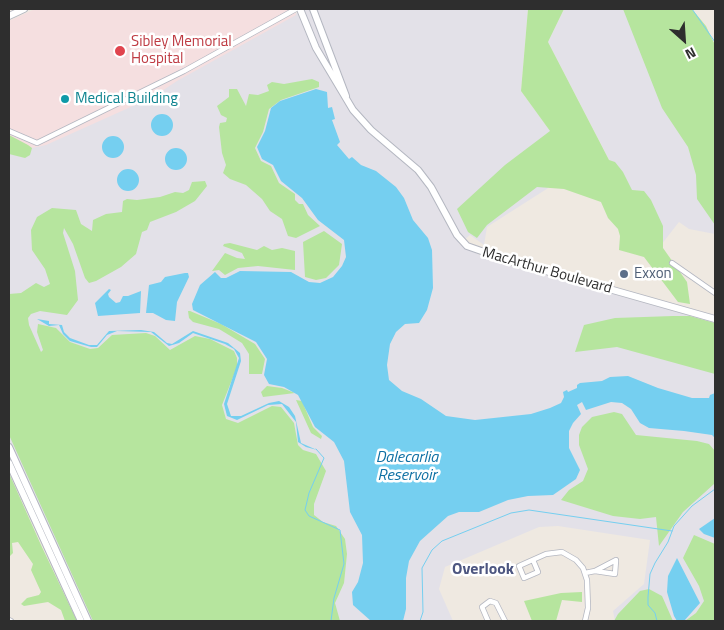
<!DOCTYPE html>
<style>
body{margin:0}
#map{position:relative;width:724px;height:630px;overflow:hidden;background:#efe9e1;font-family:"Titillium Web",sans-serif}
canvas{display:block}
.frame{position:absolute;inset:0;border:10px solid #2e2e2e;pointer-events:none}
.north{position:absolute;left:659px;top:15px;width:50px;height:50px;-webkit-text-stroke:4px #fff;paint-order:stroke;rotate:154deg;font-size:14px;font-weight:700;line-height:20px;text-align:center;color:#2e2e2e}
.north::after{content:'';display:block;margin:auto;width:18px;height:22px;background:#2e2e2e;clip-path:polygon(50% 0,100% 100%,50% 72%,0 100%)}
</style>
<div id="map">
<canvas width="724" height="630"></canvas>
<div class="frame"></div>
<div class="north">N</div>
</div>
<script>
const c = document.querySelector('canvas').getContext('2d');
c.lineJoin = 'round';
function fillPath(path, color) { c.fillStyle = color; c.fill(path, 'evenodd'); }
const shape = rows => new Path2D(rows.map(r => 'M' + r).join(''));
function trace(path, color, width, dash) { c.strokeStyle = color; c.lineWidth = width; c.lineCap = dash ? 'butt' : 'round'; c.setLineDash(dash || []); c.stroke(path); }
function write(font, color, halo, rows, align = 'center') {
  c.font = font + ' "Titillium Web",sans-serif'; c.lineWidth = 5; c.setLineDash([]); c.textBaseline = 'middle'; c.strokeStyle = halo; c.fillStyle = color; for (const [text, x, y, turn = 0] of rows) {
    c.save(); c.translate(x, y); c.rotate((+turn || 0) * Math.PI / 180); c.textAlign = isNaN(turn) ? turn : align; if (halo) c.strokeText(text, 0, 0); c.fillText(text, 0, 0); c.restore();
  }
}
fillPath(shape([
 [307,9,528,9,521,91,578,169,487,227,484,245,470,235,459,244,487,259,689,315,695,337,715,362,715,598,694,621,615,621,613,611,644,584,650,540,558,526,539,527,445,567,439,589,453,621,88,621,9,447,9,130],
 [564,9,690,9,715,51,715,234,689,229,679,222,661,245,633,206,548,42]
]), '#e3e1e8');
fillPath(shape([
 [35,9,294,9,296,15,177,81,153,97,46,145,32,148,9,135,9,21]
]), '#f5dfe0');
fillPath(shape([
 [528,9,564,9,548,42,609,160,615,162,623,172,632,190,644,191,651,200,663,226,663,248,687,282,690,304,678,302,644,257,619,250,620,236,618,229,608,218,601,202,564,189,537,187,487,225,477,238,468,232,457,209,505,165,550,131,521,91],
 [623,9,692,9,706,26,715,45,715,225,697,199,696,175,688,147,662,108],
 [312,79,319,82,319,87,281,100,269,109,263,132,255,148,261,161,271,166,279,183,295,194,295,200,299,204,303,204,308,215,320,226,296,238,288,236,282,219,270,211,262,199,246,185,230,179,223,173,226,165,222,153,219,127,220,123,226,122,227,118,221,115,217,106,229,97,229,89,237,89,246,106,249,94,258,95,269,91,267,85,272,82,284,84],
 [9,135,28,145,32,148,30,155,25,158,9,154],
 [205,181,207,186,195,201,176,212,150,222,147,230,142,232,136,254,121,267,96,281,89,283,85,278,73,244,64,228,63,233,75,271,78,300,67,315,40,311,31,314,28,318,29,325,41,352,43,350,37,332,38,324,56,328,70,342,90,349,98,348,112,335,146,333,155,336,170,350,195,336,210,339,234,351,237,358,237,367,222,405,226,419,238,423,272,406,281,407,294,423,298,445,303,450,316,454,326,471,314,504,314,515,323,522,336,526,345,539,347,554,344,583,335,603,340,621,93,621,9,435,9,294,21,293,36,283,44,287,50,284,45,269,32,250,31,230,37,217,52,208,76,210,81,224,92,231,93,220,106,214,122,212,123,201,127,199,137,200,160,197,175,192,183,193,189,190,192,182],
 [324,231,342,244,339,265,326,278,316,280,305,277,303,242],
 [230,243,257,250,264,246,272,250,282,248,295,251,295,270,258,266,238,268,225,275,219,270,212,271,225,253,237,258,245,259,242,253,223,246,224,244],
 [190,311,221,324,255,344,265,359,262,374,249,374,249,354,242,343,219,329,193,322,189,318,188,311],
 [673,316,690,316,715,323,715,374,617,347,575,352,584,325,615,318],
 [267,386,282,388,295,393,263,397,261,392],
 [296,400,302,401,313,427,322,436,321,439,311,433],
 [614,412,622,414,636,435,697,441,709,444,715,451,714,484,683,512,659,546,656,517,640,519,613,516,561,500,569,490,583,481,588,469,579,445,579,435,582,427,592,417],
 [9,473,41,545,77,621,65,621,61,610,48,602,24,606,21,604,27,598,39,595,41,592,31,570,33,564,18,542,12,543,13,553,9,557],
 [694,535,715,544,715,621,685,621,696,613,704,601,699,586,683,558],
 [649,589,662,596,673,621,614,621,618,614,640,591],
 [582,592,582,602,562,600,556,621,532,621,524,601,561,593]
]), '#b6e59e');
fillPath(shape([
 [316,89,327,92,328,108,332,107,335,119,332,120,340,142,337,145,349,159,352,157,361,165,376,171,396,187,404,198,413,220,428,238,432,250,433,288,427,310,419,323,405,324,396,332,390,344,387,365,389,380,402,391,421,399,446,416,475,420,531,414,550,408,561,403,564,397,563,392,567,390,568,392,577,388,577,385,580,383,602,381,610,377,628,376,658,388,692,398,709,398,710,395,715,393,715,438,712,435,684,431,649,428,640,423,631,409,622,403,611,402,586,410,582,402,577,405,581,414,573,423,569,431,569,448,580,470,576,479,553,495,528,496,508,500,479,512,459,512,448,516,420,541,409,561,406,578,406,609,403,621,371,621,353,605,352,592,358,582,363,563,362,535,350,512,344,461,334,442,315,427,298,395,284,387,269,384,264,375,267,359,256,342,193,310,192,304,200,285,215,272,221,278,226,278,240,271,291,272,309,282,320,283,333,277,342,266,346,257,344,240,318,220,302,198,281,181,273,165,262,159,257,147,265,131,271,108,280,101],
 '151 125a11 11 0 1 1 22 0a11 11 0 1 1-22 0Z',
 '102 147a11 11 0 1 1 22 0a11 11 0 1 1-22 0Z',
 '165 159a11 11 0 1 1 22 0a11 11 0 1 1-22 0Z',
 '117 180a11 11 0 1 1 22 0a11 11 0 1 1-22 0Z',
 [185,273,188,273,189,277,177,302,175,321,166,320,153,313,146,313,149,285,161,282,165,277],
 [109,289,111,290,108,294,109,297,116,303,120,302,123,296,128,296,141,291,140,313,98,316,95,303],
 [37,319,49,321,49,324,62,325,64,332,70,338,89,345,97,345,109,331,141,330,154,332,167,343,172,344,193,331,228,343,240,353,241,361,227,404,231,416,241,416,269,403,279,401,289,407,295,416,301,443,317,450,306,447,298,442,296,422,282,404,268,405,237,420,227,416,224,404,239,358,234,349,225,344,193,333,179,343,169,346,151,332,117,331,107,335,97,347,91,347,70,341,63,334,59,325,49,326],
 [715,518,715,538,704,534,699,529],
 [677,558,700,603,684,621,677,621,674,616,667,592,668,576]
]), '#75cff0');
trace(shape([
 [692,9,715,42],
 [316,449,324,458,309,493,305,510,309,516,340,530,344,564,334,598,331,621],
 [420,621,423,612,422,568,432,550,442,541,511,513,529,510,672,531],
 [657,621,655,613,648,605,648,597,650,574,655,563,668,542,674,526,692,506,715,489]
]), '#75cff0', 1);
const minor = shape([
 [9,131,37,143,184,71,296,9],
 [672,263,715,293],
 [533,560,538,572,524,578,519,566,546,554,562,552,576,560,583,568,587,580,588,608,585,621],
 [585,573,595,571,615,574,616,560,595,571],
 [9,620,11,621],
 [488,621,482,607,490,601,496,603,505,621]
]);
const secondary = shape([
 [300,9,316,48,353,110,371,130,418,170,431,187,457,235,467,246,507,260,715,319],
 [313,9,346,96],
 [9,16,24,9],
 [9,447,88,621],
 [9,463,81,621]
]);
trace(minor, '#b4b7c1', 6);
trace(secondary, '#b4b7c1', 8);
trace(minor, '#fff', 4.5);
trace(secondary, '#fff', 6);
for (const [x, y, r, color] of [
 [120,51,6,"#e0444e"],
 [65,99,5,"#0f9aa8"],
 [624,274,5,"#5c6f8a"]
]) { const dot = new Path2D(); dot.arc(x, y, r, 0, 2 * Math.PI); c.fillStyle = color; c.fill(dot); trace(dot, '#fff', 2); }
write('15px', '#be3a42', '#fff', [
 ["Sibley Memorial",131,42],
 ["Hospital",131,59]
], 'left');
write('15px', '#0d838f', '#fff', [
 ["Medical Building",75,99]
], 'left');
write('15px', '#2e2e2e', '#fff', [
 ["MacArthur Boulevard",547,271,16]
]);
write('15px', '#4e5e75', '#fff', [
 ["Exxon",634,274]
], 'left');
write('italic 16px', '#0d6fa3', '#fff', [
 ["Dalecarlia",407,458],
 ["Reservoir",407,476]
]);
write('bold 16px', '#4d5680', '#fff', [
 ["Overlook",483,570]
]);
</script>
